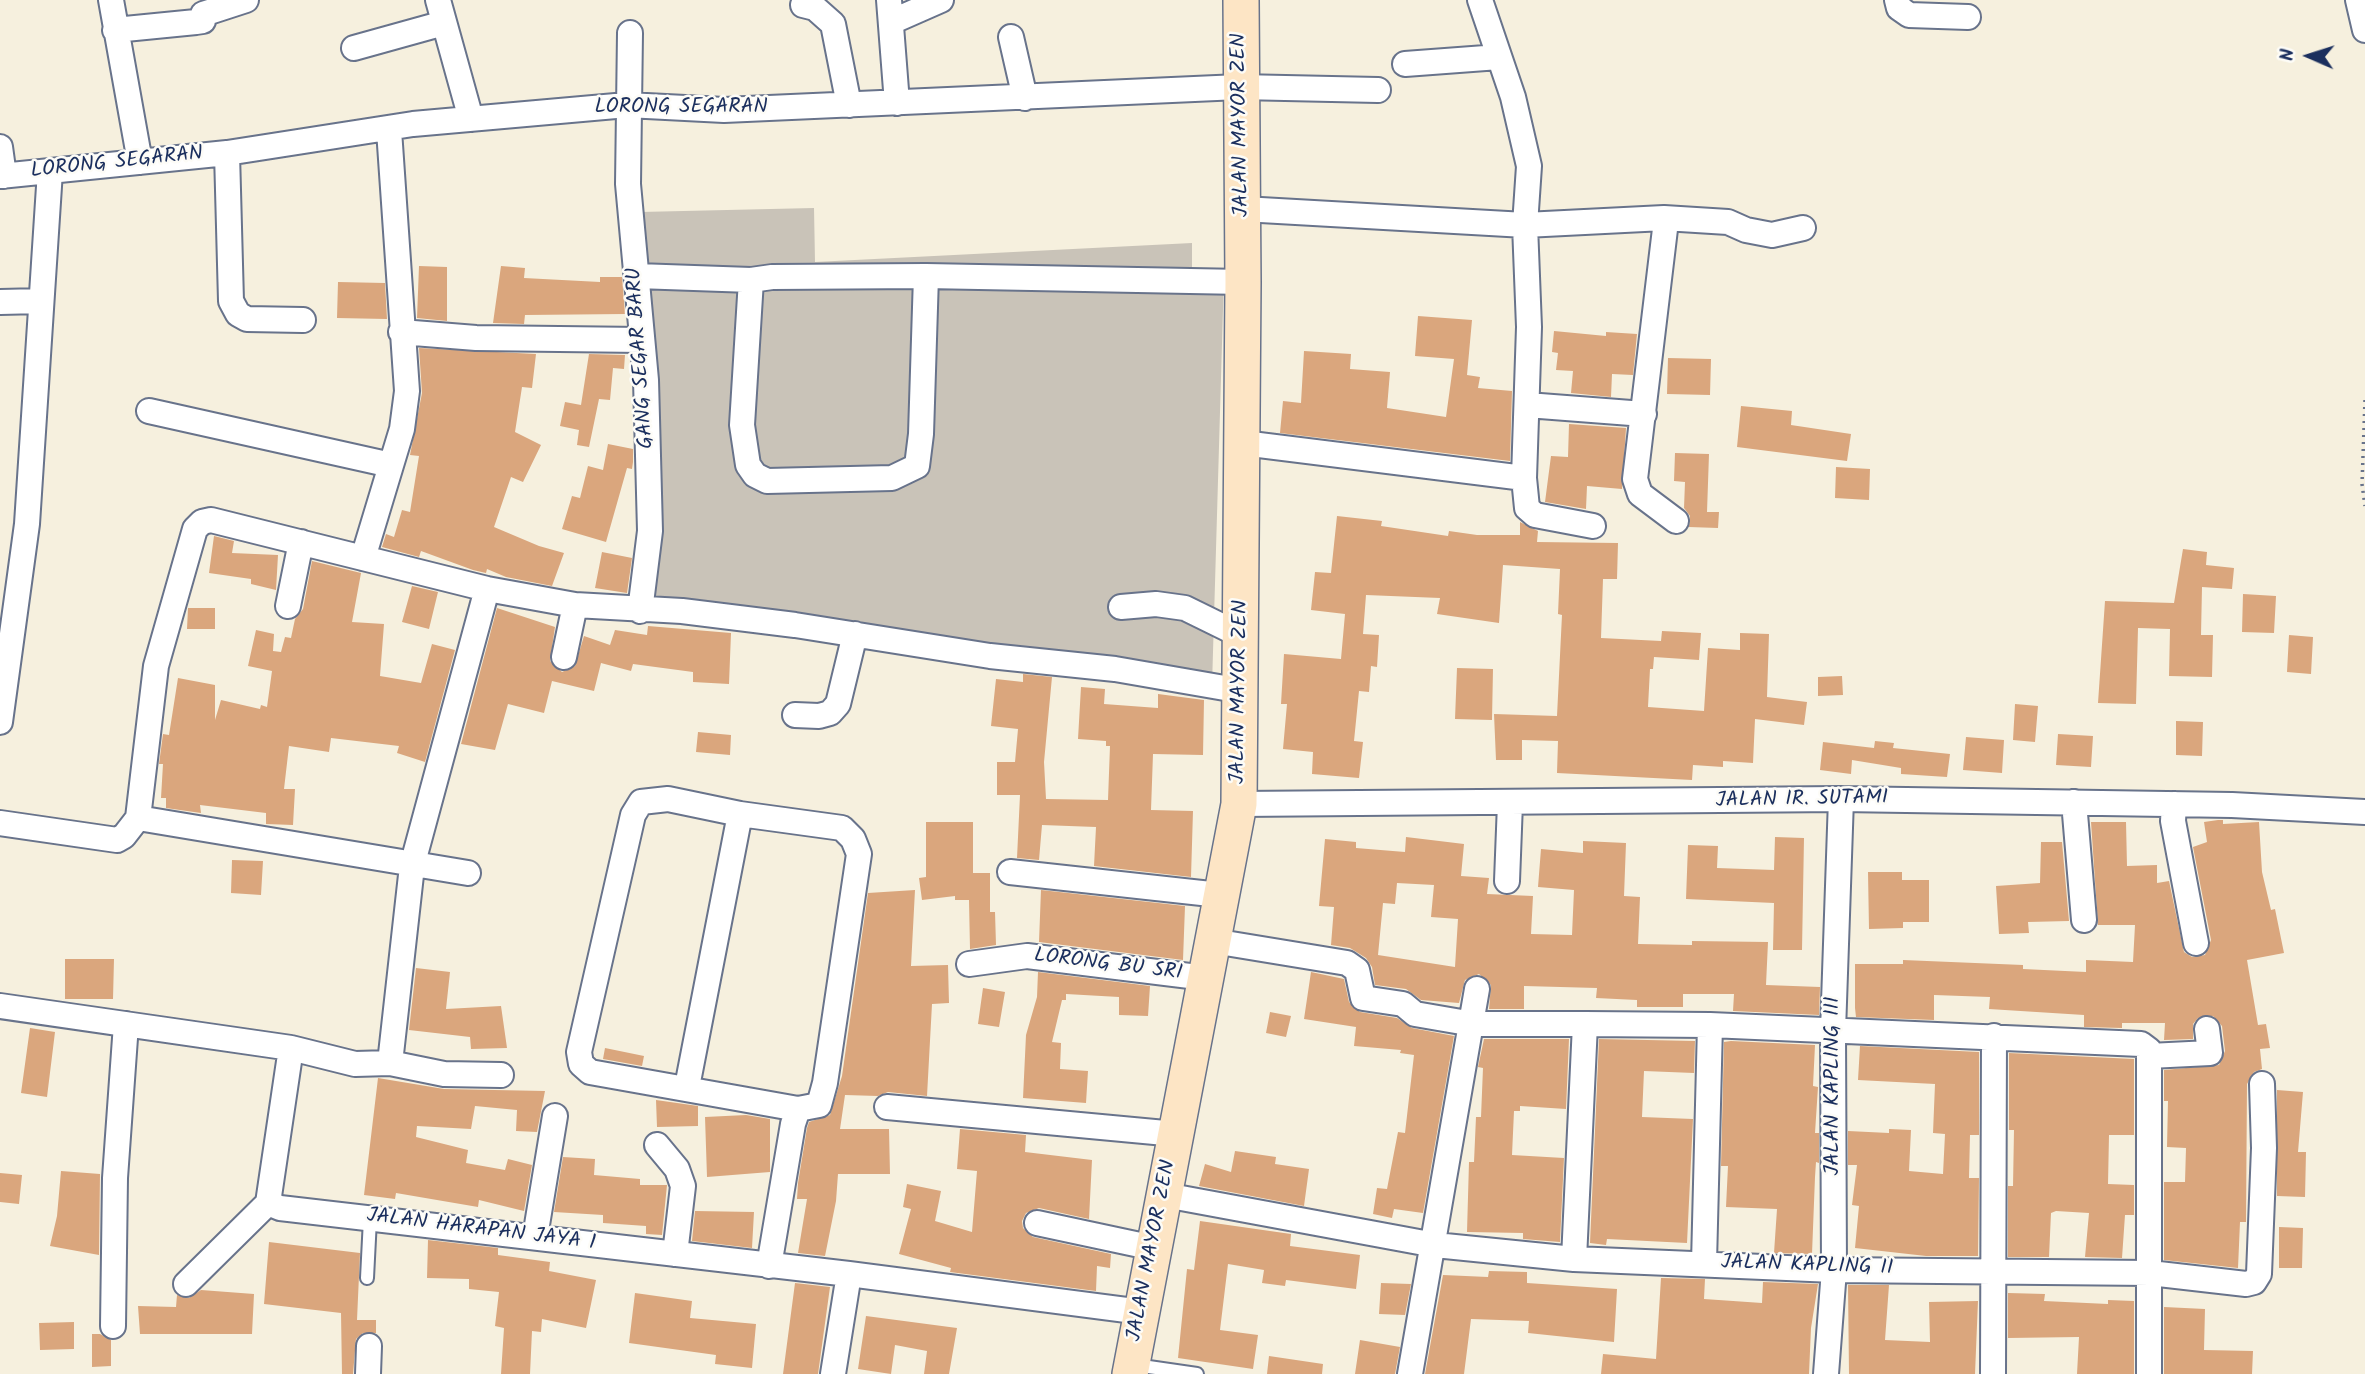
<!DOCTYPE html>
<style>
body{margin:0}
#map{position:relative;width:2365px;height:1374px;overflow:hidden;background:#f6f0de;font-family:Kalam,sans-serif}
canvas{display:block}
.north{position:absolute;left:2274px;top:21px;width:70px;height:70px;-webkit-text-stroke:5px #fdfcf7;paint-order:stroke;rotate:273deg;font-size:19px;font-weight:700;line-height:28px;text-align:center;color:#1b2f5e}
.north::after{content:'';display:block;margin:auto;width:24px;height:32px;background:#1b2f5e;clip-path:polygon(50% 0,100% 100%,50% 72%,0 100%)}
</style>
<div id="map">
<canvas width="2365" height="1374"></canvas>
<div class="north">N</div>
</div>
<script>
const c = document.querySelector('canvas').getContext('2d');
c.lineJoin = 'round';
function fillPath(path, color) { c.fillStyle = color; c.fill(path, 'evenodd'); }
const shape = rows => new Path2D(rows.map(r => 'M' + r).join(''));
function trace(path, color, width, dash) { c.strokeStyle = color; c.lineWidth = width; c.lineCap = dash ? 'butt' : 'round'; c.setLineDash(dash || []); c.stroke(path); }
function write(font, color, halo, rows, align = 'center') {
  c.font = font + ' Kalam,sans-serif'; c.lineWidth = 5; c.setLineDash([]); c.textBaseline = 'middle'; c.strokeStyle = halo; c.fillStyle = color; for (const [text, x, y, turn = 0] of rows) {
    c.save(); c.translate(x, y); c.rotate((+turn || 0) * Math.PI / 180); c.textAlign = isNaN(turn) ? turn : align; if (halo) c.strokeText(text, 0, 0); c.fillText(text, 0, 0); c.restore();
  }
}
fillPath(shape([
 [814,208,815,262,1192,243,1192,275,1224,275,1212,686,646,601,640,212]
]), '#c9c3b8');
fillPath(shape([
 [419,266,447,267,447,321,417,318],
 [501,266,525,268,524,278,600,282,600,277,622,277,625,314,525,315,524,324,493,323],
 [338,282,385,283,387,319,337,318],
 [1418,316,1472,320,1467,375,1480,377,1478,388,1512,391,1510,461,1280,433,1283,401,1301,403,1304,351,1351,354,1350,369,1390,372,1387,408,1446,417,1454,359,1415,356],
 [1554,331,1606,336,1606,332,1637,334,1633,375,1612,374,1611,397,1571,393,1573,371,1556,370,1558,353,1552,352],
 [419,348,536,354,532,388,522,387,515,432,541,445,523,482,511,477,494,527,539,546,564,553,552,586,506,577,487,569,486,573,473,570,421,551,419,557,382,547,386,534,394,537,402,510,410,512,419,456,410,455,422,393],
 [589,354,625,355,624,369,613,368,610,400,599,399,589,447,577,445,579,430,560,426,565,402,581,405],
 [1668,358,1711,359,1710,395,1667,394],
 [1741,406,1792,411,1791,425,1851,434,1847,461,1737,447],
 [1569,424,1626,428,1622,489,1587,486,1586,509,1545,502,1551,456,1568,457],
 [608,444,633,449,633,462,632,469,627,468,606,542,562,529,572,496,580,498,588,466,603,470],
 [1675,453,1709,454,1707,512,1719,512,1718,528,1689,527,1690,516,1684,508,1685,482,1674,481],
 [1836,467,1870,469,1869,500,1835,498],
 [1337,516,1382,521,1381,526,1448,536,1449,531,1477,535,1520,535,1520,522,1538,531,1537,542,1618,543,1617,579,1603,579,1601,638,1661,641,1662,631,1701,633,1699,660,1654,657,1653,669,1650,669,1648,707,1704,711,1708,648,1740,650,1740,633,1769,634,1767,697,1807,702,1804,725,1755,719,1753,763,1723,761,1723,767,1693,765,1692,780,1557,773,1558,741,1522,740,1522,760,1496,760,1494,714,1557,716,1562,615,1558,614,1560,569,1503,565,1499,623,1437,614,1440,598,1366,595,1363,634,1379,635,1377,667,1371,666,1369,692,1359,691,1354,741,1363,742,1359,778,1312,774,1313,752,1283,749,1287,704,1281,704,1284,654,1341,659,1345,614,1311,610,1315,572,1331,573],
 [214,536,234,541,232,553,278,555,276,590,251,584,251,579,209,573],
 [2183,549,2207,552,2206,565,2234,568,2232,589,2202,587,2201,635,2213,635,2212,677,2169,676,2170,629,2138,628,2136,704,2098,703,2105,601,2174,603],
 [602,552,632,558,627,593,595,588],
 [312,561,361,573,352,622,384,624,380,676,421,683,432,644,455,650,425,762,397,753,399,746,331,738,329,752,289,746,284,789,295,789,293,825,266,824,266,813,200,805,201,813,166,808,166,798,161,798,163,764,159,764,163,734,169,735,178,678,215,685,215,720,221,700,260,709,261,705,267,707,272,671,248,666,256,630,274,634,273,651,281,652,285,637,291,638,295,619,303,609],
 [412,586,438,592,429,629,402,622],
 [2243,594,2276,596,2274,633,2242,632],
 [188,608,215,608,215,629,187,629],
 [497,608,555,627,550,661,562,672,575,666,584,636,610,645,615,630,647,635,648,626,731,633,729,684,693,682,693,672,633,664,631,671,601,663,594,691,552,681,544,713,508,704,495,750,461,744],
 [2289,635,2313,637,2311,674,2287,672],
 [1457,668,1493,669,1492,720,1455,719],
 [1023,674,1052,677,1044,762,1046,799,1108,800,1110,746,1106,746,1106,741,1078,739,1081,687,1105,689,1104,704,1158,708,1158,694,1204,700,1203,755,1153,754,1151,810,1193,811,1191,877,1094,866,1096,827,1042,825,1039,860,1017,858,1020,795,997,795,997,762,1015,762,1018,729,991,726,996,679,1023,682],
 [1842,676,1843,695,1818,696,1818,677],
 [2015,704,2038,706,2035,742,2013,740],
 [2176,721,2203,722,2202,756,2176,755],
 [698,732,731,735,730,755,696,752],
 [2058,734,2093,736,2091,767,2056,765],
 [1966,737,2004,740,2002,773,1963,770],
 [1875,741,1894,743,1893,748,1950,754,1947,777,1901,774,1901,768,1852,760,1851,774,1820,770,1823,742,1874,748],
 [2218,820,2223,820,2223,824,2259,822,2262,872,2271,910,2275,909,2284,953,2247,960,2258,1025,2266,1024,2270,1048,2260,1049,2262,1069,2254,1072,2247,1084,2246,1222,2240,1222,2238,1268,2164,1260,2164,1182,2185,1182,2186,1148,2167,1147,2168,1101,2164,1101,2164,1070,2219,1065,2225,1051,2222,1026,2213,1016,2198,1018,2193,1024,2193,1039,2164,1040,2165,1023,2122,1023,2122,1028,2084,1027,2084,1015,1989,1009,1990,997,1934,995,1934,1020,1856,1017,1855,1008,1855,964,1903,964,1903,960,2023,965,2023,969,2086,972,2086,960,2133,962,2135,925,2098,925,2091,822,2126,822,2127,866,2157,865,2157,883,2169,881,2184,952,2192,957,2205,955,2211,940,2193,847,2207,842,2204,822],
 [926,822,973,822,973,873,990,873,990,912,995,912,996,945,970,949,969,900,955,900,955,896,922,900,919,878,926,877],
 [1406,837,1464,844,1461,876,1489,878,1487,894,1533,896,1531,934,1572,935,1574,890,1538,887,1541,849,1583,853,1583,841,1626,843,1624,896,1640,897,1638,944,1692,945,1692,941,1768,942,1766,985,1820,987,1819,1015,1733,1011,1734,994,1683,994,1683,1007,1637,1007,1637,1000,1596,998,1597,988,1524,986,1524,1009,1489,1009,1491,985,1479,974,1465,980,1459,1003,1421,1000,1406,989,1375,985,1372,967,1366,958,1350,948,1331,945,1334,907,1319,906,1325,839,1356,842,1356,848,1405,852],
 [1397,883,1434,885,1431,917,1458,919,1455,967,1378,955,1383,903,1395,904],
 [1775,837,1804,838,1802,950,1773,950,1774,903,1686,899,1688,845,1718,846,1717,868,1774,870],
 [2041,842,2062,842,2069,921,2028,922,2029,933,1999,934,1996,886,2040,883],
 [232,860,263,861,261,895,231,893],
 [1868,872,1902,872,1902,880,1929,880,1929,922,1903,922,1903,928,1869,929],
 [915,890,911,966,948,965,949,1003,932,1004,927,1096,888,1092,878,1096,845,1095,840,1129,889,1129,890,1174,838,1174,836,1201,825,1256,798,1253,807,1199,797,1199,798,1183,807,1128,809,1122,830,1115,842,1076,868,893],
 [1041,890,1185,906,1183,960,1039,942],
 [65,959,114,959,113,999,65,999],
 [416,968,450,972,446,1009,501,1006,507,1048,471,1049,470,1037,409,1030],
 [1038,972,1150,986,1148,1016,1119,1015,1119,997,1066,994,1066,1000,1062,1000,1052,1042,1061,1043,1060,1069,1088,1071,1086,1103,1023,1098,1026,1035,1037,997],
 [1311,972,1344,979,1349,1002,1360,1012,1397,1018,1412,1028,1454,1036,1423,1213,1394,1209,1392,1218,1373,1214,1377,1188,1387,1189,1398,1132,1405,1133,1414,1055,1400,1053,1401,1050,1354,1046,1356,1027,1304,1019],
 [983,988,1005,992,999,1027,978,1024],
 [1270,1012,1291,1016,1286,1037,1266,1033],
 [30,1028,55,1032,47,1097,21,1093],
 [1484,1039,1569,1039,1566,1109,1520,1106,1520,1111,1514,1111,1512,1155,1564,1158,1560,1242,1523,1239,1523,1233,1467,1232,1469,1162,1474,1162,1476,1117,1481,1117,1483,1068,1478,1067],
 [1599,1039,1695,1041,1694,1073,1644,1071,1642,1117,1693,1119,1687,1243,1607,1239,1606,1245,1590,1243],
 [1731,1041,1815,1045,1813,1086,1818,1087,1815,1133,1819,1133,1819,1163,1816,1162,1815,1177,1812,1254,1774,1253,1777,1209,1726,1207,1728,1166,1721,1166,1724,1042],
 [1860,1046,1979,1052,1979,1135,1970,1135,1969,1178,1979,1178,1978,1256,1926,1256,1855,1248,1859,1206,1852,1205,1857,1165,1848,1165,1848,1131,1889,1133,1889,1129,1911,1130,1909,1171,1943,1174,1945,1134,1933,1133,1935,1084,1858,1080],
 [605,1048,644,1056,642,1066,603,1059],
 [2009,1053,2134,1059,2134,1135,2109,1135,2108,1184,2134,1185,2134,1215,2125,1215,2122,1258,2085,1257,2089,1213,2056,1211,2051,1213,2049,1257,2008,1257,2008,1186,2013,1186,2014,1130,2009,1130],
 [378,1078,444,1089,545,1091,537,1132,516,1131,517,1110,475,1106,471,1129,417,1126,416,1137,468,1150,466,1163,505,1170,508,1159,532,1165,524,1211,479,1200,478,1207,396,1193,395,1199,364,1195],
 [2277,1090,2303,1092,2298,1152,2306,1152,2305,1197,2277,1196],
 [656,1100,698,1106,698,1126,657,1127],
 [746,1115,770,1119,770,1172,707,1177,705,1117],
 [960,1129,1026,1135,1025,1152,1092,1160,1089,1219,1039,1208,1026,1213,1022,1221,1023,1228,1033,1237,1111,1254,1110,1268,1097,1266,1096,1291,950,1272,951,1268,899,1254,911,1209,903,1207,907,1184,941,1191,935,1221,972,1232,977,1171,957,1169],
 [1235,1151,1276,1157,1275,1164,1309,1169,1304,1206,1199,1186,1205,1164,1231,1172],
 [563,1157,595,1159,594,1175,640,1179,640,1185,667,1185,662,1235,646,1234,646,1226,603,1223,603,1215,554,1212],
 [61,1171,100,1174,99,1255,50,1246,57,1216],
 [0,1173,22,1175,19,1204,0,1202],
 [695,1211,754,1212,752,1248,692,1241],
 [1200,1221,1291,1234,1290,1246,1360,1255,1356,1289,1286,1280,1285,1286,1262,1283,1264,1270,1228,1264,1220,1330,1258,1335,1253,1369,1178,1358,1187,1269,1194,1270],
 [2279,1227,2303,1228,2302,1268,2279,1268],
 [428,1240,498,1248,498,1255,550,1262,549,1271,596,1280,586,1328,542,1319,541,1332,532,1331,530,1374,501,1374,504,1328,495,1326,499,1292,469,1289,469,1279,427,1278],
 [269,1242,360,1253,357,1320,376,1320,376,1333,363,1333,356,1339,353,1374,342,1374,341,1313,264,1304],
 [1489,1271,1527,1272,1527,1283,1617,1289,1614,1342,1528,1333,1529,1321,1471,1319,1464,1374,1425,1374,1443,1275,1488,1277],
 [1661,1278,1705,1279,1704,1299,1762,1303,1763,1282,1818,1284,1811,1328,1809,1374,1601,1374,1603,1354,1656,1359],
 [795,1283,830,1287,818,1374,783,1374],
 [1381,1283,1411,1284,1405,1315,1379,1314],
 [1848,1285,1889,1285,1885,1340,1930,1342,1929,1302,1978,1301,1975,1374,1849,1374],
 [201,1290,254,1294,252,1334,140,1334,138,1306,176,1307,177,1295,189,1298],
 [635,1293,692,1301,690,1318,756,1324,752,1368,715,1364,716,1355,629,1343],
 [2008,1293,2045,1294,2044,1301,2108,1304,2108,1300,2134,1301,2134,1374,2077,1374,2079,1337,2008,1338],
 [2164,1307,2205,1309,2204,1350,2253,1351,2252,1374,2164,1374],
 [866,1316,957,1328,949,1374,924,1374,927,1351,895,1345,891,1374,858,1369],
 [74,1322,74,1349,40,1350,39,1323],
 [92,1334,100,1334,111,1340,111,1366,92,1367],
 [1360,1340,1400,1347,1395,1374,1355,1374],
 [1269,1356,1323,1364,1322,1374,1267,1374]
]), '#daa67d');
const lane = shape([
 [367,1278,370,1219],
 [1135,1365,1197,1374]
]);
const street = shape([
 [111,0,140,162],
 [438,0,471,119],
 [889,0,897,103],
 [1480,0,1513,97,1529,166,1525,225,1529,327,1524,478],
 [1897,0,1899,8,1909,15,1968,17],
 [2358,0,2365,30],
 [803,5,815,8,833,24,849,105],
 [891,22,941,0],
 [115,30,196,22,203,21,203,14,246,0],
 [630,33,628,184,646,380,650,531,640,611],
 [1011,37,1025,98],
 [354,48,444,23],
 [1405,64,1499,57],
 [0,147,4,176],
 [227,153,231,301,238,314,247,319,303,320],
 [0,176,227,153,413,124,627,105,724,110,1239,87,1378,90],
 [1243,209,1525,225,1664,218,1665,229,1635,479,1640,494,1676,521],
 [1664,218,1728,222,1746,230,1772,235,1803,228],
 [637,276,751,280,772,277,926,276,921,434,917,466,892,478,767,481,755,475,748,465,742,425,751,280],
 [926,276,1243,282],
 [0,302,41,301],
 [401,332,476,338,642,340],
 [1527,405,1644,414],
 [149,411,391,465],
 [1243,443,1524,478,1527,508,1535,515,1593,526],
 [363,558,402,429,407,391,389,130],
 [288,606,301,542],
 [1121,607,1156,604,1185,608,1242,636],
 [564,657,575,605],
 [795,715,819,716,830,713,838,704,855,634],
 [0,722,27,524,50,171],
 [2074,802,2084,920],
 [1239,804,1841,799,2232,805,2365,812],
 [2174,804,2173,821,2196,943],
 [138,818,156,666,195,529,202,522,211,520,487,589,575,605,682,611,795,625,990,656,1115,669,1242,691],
 [0,823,117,840,124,836,138,818,468,873],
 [1010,872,1220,895],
 [1507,881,1510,803],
 [1213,941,1347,963,1357,970,1363,998,1403,1004,1415,1014,1473,1024,1585,1024],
 [969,964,1027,956,1206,978],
 [0,1006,291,1048,268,1203,280,1208,849,1274,1142,1312],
 [291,1048,355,1064,390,1063,412,866,487,589],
 [2149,1056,2210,1053,2207,1029],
 [390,1063,444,1074,501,1075],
 [687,1087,740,814],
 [887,1107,1176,1134],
 [657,1145,677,1169,683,1186,675,1254],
 [1165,1195,1435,1245,1574,1259,1834,1270,2150,1273,2246,1284,2254,1282,2259,1274,2264,1148,2262,1084],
 [1037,1223,1154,1248],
 [535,1237,555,1116],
 [1574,1259,1585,1024,1710,1025,2141,1044,2149,1050,2149,1374],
 [1704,1263,1710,1025],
 [769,1266,793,1124,798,1109,590,1072,581,1064,579,1052,633,815,641,802,668,799,740,814,842,828,853,839,859,854,825,1083,819,1105,798,1109],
 [186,1284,268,1203],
 [113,1326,115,1178,126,1024],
 [368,1374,369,1346],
 [833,1374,849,1274],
 [1410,1374,1477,989],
 [1826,1374,1834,1270,1833,1031,1841,799],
 [1993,1374,1994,1036]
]);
const secondary = shape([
 [1130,1374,1239,804,1243,282,1241,0]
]);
trace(lane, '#68738b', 16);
trace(street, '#68738b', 28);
trace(secondary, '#68738b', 38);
trace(shape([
 [2365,400,2362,484,2365,506]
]), '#68738b', 3.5, [2, 5]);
trace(lane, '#fff', 12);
trace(street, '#fff', 24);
trace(secondary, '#fde5c5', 35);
write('21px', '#1b2f5e', '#fdfcf7', [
 ["LORONG SEGARAN",681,108],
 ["JALAN MAYOR ZEN",1242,125,-91],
 ["LORONG SEGARAN",117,164,-6],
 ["GANG SEGAR BARU",642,358,-94],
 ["JALAN MAYOR ZEN",1241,692,-89],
 ["JALAN IR. SUTAMI",1802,801,-1],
 ["LORONG BU SRI",1108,966,7],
 ["JALAN KAPLING III",1834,1086,-90],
 ["JALAN HARAPAN JAYA 1",481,1231,7],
 ["JALAN MAYOR ZEN",1153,1251,-79],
 ["JALAN KAPLING II",1807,1267,2]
]);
</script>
